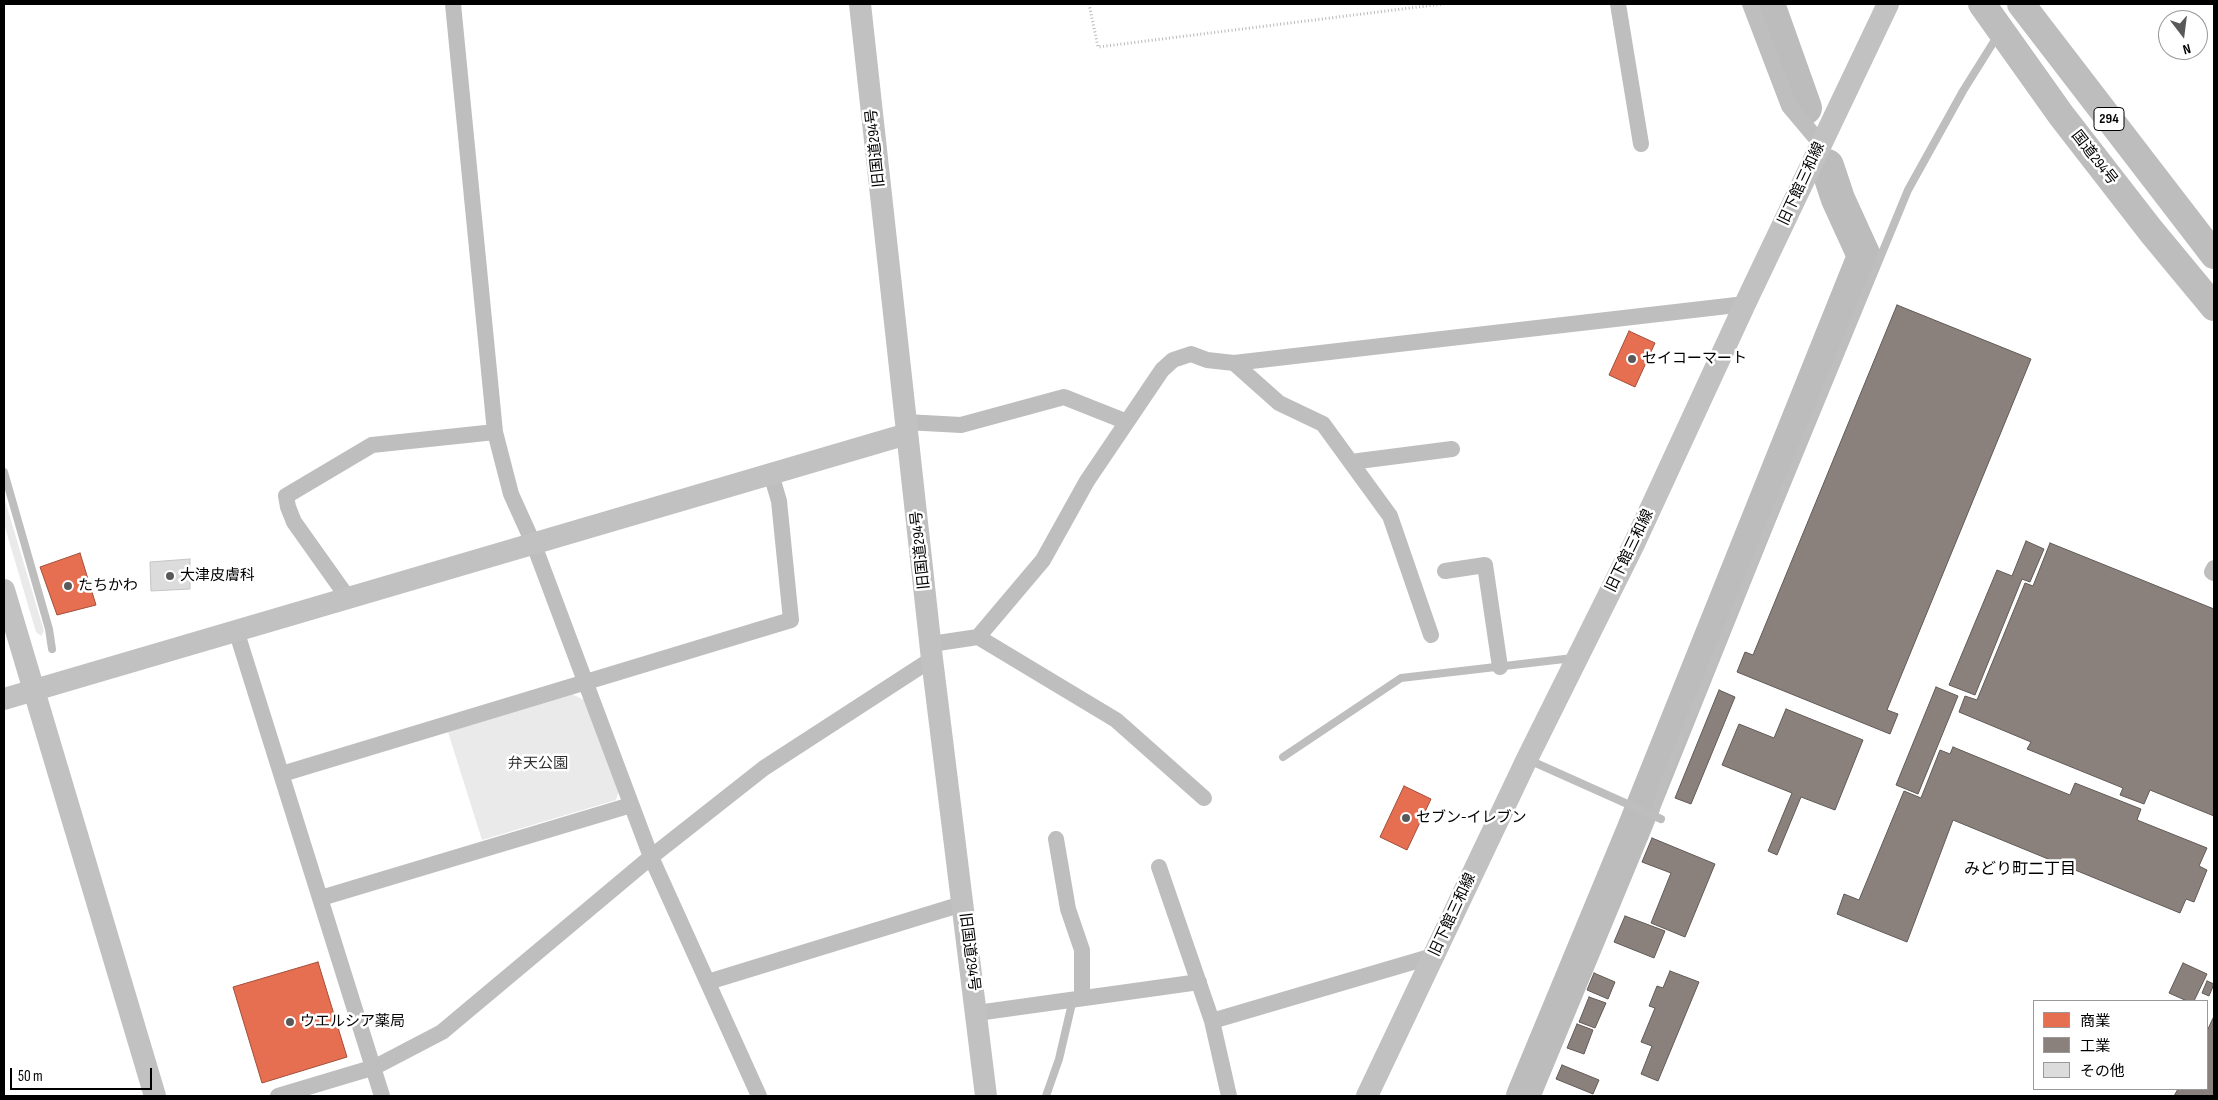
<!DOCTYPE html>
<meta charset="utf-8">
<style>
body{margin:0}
#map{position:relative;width:2218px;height:1100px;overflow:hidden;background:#fff;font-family:"Sofia Sans Condensed","Noto Sans JP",sans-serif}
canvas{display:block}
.frame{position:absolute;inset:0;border:5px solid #000;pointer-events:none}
.legend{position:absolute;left:2033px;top:1000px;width:175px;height:90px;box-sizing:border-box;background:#fff;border:1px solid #999;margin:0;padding:6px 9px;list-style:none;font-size:15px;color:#000}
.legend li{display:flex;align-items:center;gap:10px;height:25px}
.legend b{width:25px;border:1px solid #999}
.north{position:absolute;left:2158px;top:10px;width:50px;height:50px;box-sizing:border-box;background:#fff;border:1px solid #999;border-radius:50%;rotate:165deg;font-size:14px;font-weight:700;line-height:20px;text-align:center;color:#000}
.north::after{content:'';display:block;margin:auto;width:18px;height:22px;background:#595959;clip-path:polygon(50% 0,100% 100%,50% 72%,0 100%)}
.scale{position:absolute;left:10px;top:1068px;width:142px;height:22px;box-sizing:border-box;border:2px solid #000;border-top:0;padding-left:6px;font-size:15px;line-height:18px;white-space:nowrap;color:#000;-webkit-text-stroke:4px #fff;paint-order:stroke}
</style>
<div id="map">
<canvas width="2218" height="1100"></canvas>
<div class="frame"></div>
<ul class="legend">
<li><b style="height:14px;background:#e76f51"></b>商業</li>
<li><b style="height:14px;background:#8a817c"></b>工業</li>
<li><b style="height:14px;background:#dcdcdc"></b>その他</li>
</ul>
<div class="north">N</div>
<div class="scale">50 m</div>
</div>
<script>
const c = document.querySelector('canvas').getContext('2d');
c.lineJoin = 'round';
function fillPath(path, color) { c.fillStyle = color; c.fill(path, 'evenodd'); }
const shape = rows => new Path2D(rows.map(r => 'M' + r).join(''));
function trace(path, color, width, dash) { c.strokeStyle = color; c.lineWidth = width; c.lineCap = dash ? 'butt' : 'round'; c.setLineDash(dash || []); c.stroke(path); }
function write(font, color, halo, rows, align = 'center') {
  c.font = font + ' "Sofia Sans Condensed","Noto Sans JP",sans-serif'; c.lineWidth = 5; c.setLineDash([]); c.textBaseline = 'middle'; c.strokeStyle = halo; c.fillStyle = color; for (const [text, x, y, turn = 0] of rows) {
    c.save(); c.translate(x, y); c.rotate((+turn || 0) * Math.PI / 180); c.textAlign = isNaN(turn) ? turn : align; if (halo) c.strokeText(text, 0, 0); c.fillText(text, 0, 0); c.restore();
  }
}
fillPath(shape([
 [4,497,44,631,41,636,36,632,4,524],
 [572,694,586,701,621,783,616,800,482,840,448,732]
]), '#eaeaea');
const shops = shape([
 [1629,331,1655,343,1635,387,1609,375,1629,331],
 [80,553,96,605,57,615,40,567,80,553],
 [1404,786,1431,799,1407,850,1380,837,1404,786],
 [318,962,347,1057,262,1083,233,987,318,962]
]);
fillPath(shops, '#e76f51');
trace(shops, '#a24e39', 1);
const industry = shape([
 [1897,305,2031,359,1887,710,1898,714,1890,734,1737,672,1745,652,1753,655,1897,305],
 [2026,541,2044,549,2030,582,2022,579,1975,695,1949,685,1997,570,2012,576,2026,541],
 [2050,543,2214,609,2214,816,2150,790,2144,804,2120,795,2123,788,2027,749,2031,742,1959,712,1965,696,1977,700,2025,583,2033,586,2050,543],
 [1936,687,1958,696,1918,794,1896,785,1936,687],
 [1719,690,1735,697,1691,804,1675,798,1719,690],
 [1786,709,1863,740,1835,810,1801,797,1777,855,1768,851,1792,793,1722,765,1739,724,1774,738,1786,709],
 [1953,747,2070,795,2075,783,2141,809,2137,820,2207,848,2199,866,2207,870,2194,902,2186,899,2180,913,1953,820,1907,942,1837,914,1844,894,1859,900,1904,791,1921,798,1940,750,1950,754,1953,747],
 [1652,838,1715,864,1685,937,1651,923,1671,873,1642,862,1652,838],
 [1625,916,1665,931,1654,958,1614,942,1625,916],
 [2183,963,2207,974,2194,1001,2187,1001,2169,993,2183,963],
 [1670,971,1699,982,1658,1081,1641,1074,1652,1046,1641,1042,1655,1008,1649,1006,1657,986,1663,988,1670,971],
 [1594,973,1615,982,1608,999,1587,990,1594,973],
 [2207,981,2214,984,2209,996,2202,993,2207,981],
 [1589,997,1606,1003,1595,1028,1579,1022,1589,997],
 [2214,1016,2214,1096,2174,1096,2178,1089,2207,1089,2207,1031,2214,1016],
 [1577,1024,1593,1030,1584,1054,1567,1048,1577,1024],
 [1562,1065,1599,1080,1593,1094,1556,1079,1562,1065]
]);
fillPath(industry, '#8a817c');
trace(industry, '#615a57', 1);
trace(shape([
 [1768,4,1805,108],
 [1523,1096,1633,831,1864,256,1838,199,1827,166]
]), '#bcbcbc', 34);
const building = shape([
 [190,559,190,589,151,591,150,562,190,559]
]);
fillPath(building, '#dcdcdc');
trace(building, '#c5c5c5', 1);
trace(shape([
 [1089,4,1098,47,1442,4]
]), '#b8b8b8', 3, [1, 2.5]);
trace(shape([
 [4,472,49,629,52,649],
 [1283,757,1401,678,1573,658],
 [1529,760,1661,819],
 [1654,816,1662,787,1908,190,1963,91,1998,35],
 [1046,1096,1059,1059,1073,999]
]), '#bebebe', 8);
trace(shape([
 [453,4,495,432,511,494,534,545,651,857,759,1096],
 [1618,4,1641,144],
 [1750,4,1789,106,1821,144],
 [1234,363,1279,403,1323,424,1390,516,1431,635],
 [906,422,961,425,1064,397,1127,422],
 [1351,462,1452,449],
 [2214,568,2212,572,2214,573],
 [1445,571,1485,565,1500,667],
 [348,598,294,522,288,507,286,496,372,445,495,432],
 [236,630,382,1096],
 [978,637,1116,720,1204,798],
 [931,644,978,637,1043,560,1087,481,1162,370,1173,360,1191,354,1207,360,1234,363,1745,304],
 [282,774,791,620,779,501,771,474],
 [1056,839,1068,909,1082,950,1082,997],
 [1159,867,1212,1021,1433,956],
 [321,898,631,805],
 [708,982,962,904],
 [977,1013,1199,982],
 [1212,1021,1229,1096],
 [278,1096,375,1067,442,1032,651,857,764,768,932,659]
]), '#bebebe', 16);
trace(shape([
 [860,4,932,659,986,1096],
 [4,590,155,1096],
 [4,699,907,434],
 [1367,1096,1527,759,1635,542,1745,304,1888,4]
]), '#c1c1c1', 22);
trace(shape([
 [1982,4,2061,115,2151,231,2214,307],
 [2021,4,2214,255]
]), '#bdbdbd', 28);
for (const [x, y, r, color] of [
 [1632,359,5,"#595959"],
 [170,576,5,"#595959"],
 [68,586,5,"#595959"],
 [1406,818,5,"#595959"],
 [290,1022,5,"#595959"]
]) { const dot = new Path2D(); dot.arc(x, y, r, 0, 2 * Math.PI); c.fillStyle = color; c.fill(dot); trace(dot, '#fff', 2); }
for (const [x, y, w] of [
 [2109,119,30]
]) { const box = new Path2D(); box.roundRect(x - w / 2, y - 11.5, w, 23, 4); c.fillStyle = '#fff'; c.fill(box); trace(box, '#000', 1); }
write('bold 14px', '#000', null, [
 ["294",2109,119]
]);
write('15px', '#000', '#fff', [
 ["旧国道294号",876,148,-96],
 ["国道294号",2094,158,52],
 ["旧下館三和線",1802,184,-65],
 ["旧国道294号",921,550,-96],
 ["旧下館三和線",1630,551,-64],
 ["旧下館三和線",1453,915,-65],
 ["旧国道294号",969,952,83]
]);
write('15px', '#000', '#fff', [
 ["セイコーマート",1642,359],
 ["大津皮膚科",180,576],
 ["たちかわ",78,586],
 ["セブン-イレブン",1416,818],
 ["ウエルシア薬局",300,1022]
], 'left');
write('15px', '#2f2f2f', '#fff', [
 ["弁天公園",538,764]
]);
write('16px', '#000', '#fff', [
 ["みどり町二丁目",2020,870]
]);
</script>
